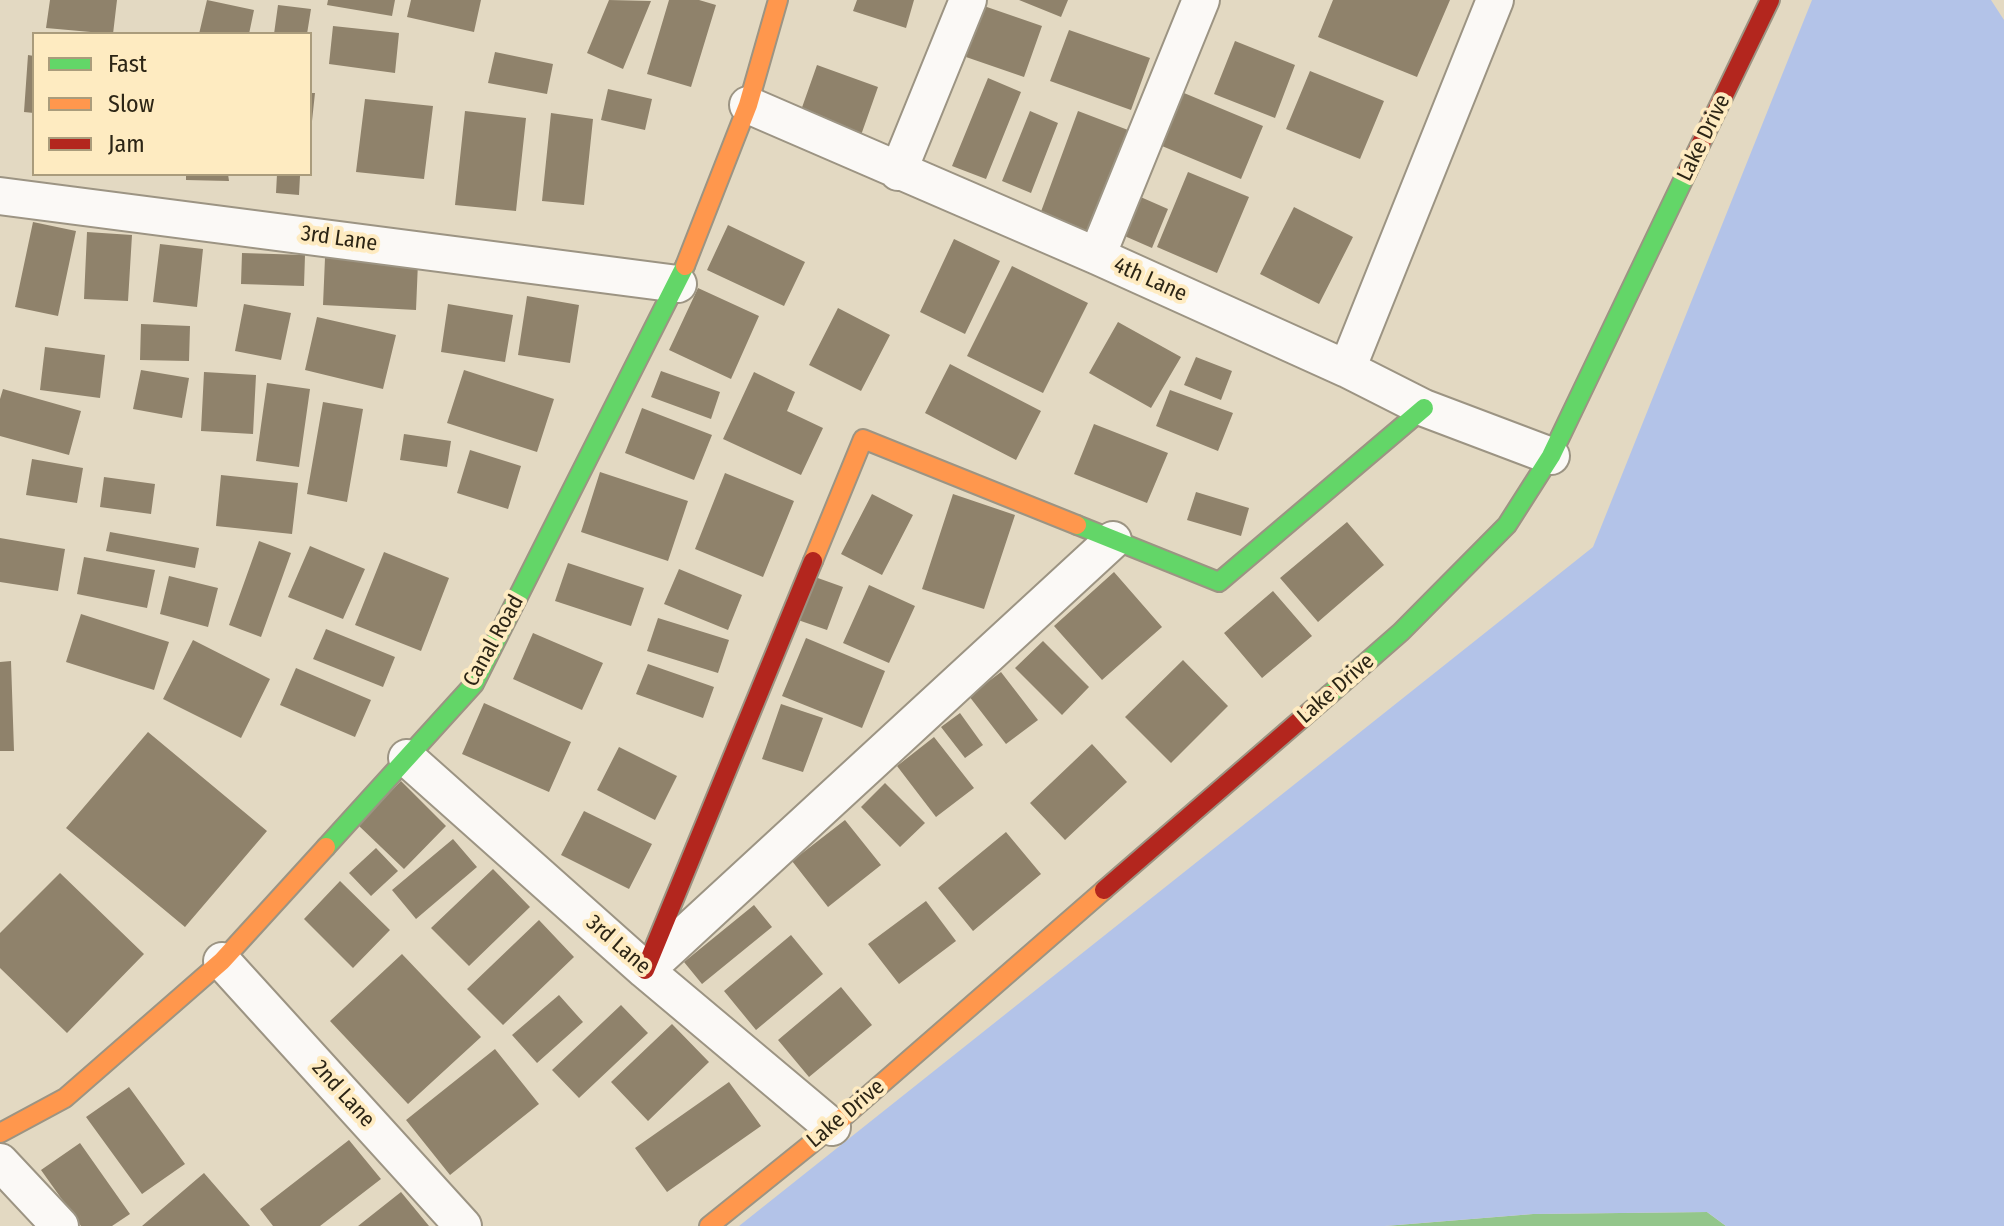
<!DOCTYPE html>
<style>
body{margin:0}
#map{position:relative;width:2004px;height:1226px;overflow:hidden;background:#e3d9c2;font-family:"Fira Sans Condensed",sans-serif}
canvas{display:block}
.legend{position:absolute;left:32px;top:32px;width:280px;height:144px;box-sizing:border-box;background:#feebc1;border:2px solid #aa9c7c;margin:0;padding:10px 14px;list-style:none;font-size:24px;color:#2c2515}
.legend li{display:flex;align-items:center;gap:16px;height:40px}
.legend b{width:40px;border:2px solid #aa9c7c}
</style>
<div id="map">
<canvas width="2004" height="1226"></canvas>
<ul class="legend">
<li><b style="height:10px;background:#63d668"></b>Fast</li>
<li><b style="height:10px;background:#ff974d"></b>Slow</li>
<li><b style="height:10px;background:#b3261e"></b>Jam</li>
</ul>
</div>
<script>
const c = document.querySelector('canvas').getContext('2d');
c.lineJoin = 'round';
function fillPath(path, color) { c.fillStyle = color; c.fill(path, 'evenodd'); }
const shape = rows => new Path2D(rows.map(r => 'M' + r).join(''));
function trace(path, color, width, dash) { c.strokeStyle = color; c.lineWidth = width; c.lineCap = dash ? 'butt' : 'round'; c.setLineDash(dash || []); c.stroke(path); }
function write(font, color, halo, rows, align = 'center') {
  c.font = font + ' "Fira Sans Condensed",sans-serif'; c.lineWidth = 8; c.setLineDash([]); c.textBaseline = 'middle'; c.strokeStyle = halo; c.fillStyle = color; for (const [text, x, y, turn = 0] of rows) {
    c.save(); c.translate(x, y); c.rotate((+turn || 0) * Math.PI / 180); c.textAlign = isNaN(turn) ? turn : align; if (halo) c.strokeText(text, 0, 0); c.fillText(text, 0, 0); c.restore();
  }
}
fillPath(shape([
 [1707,1212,1726,1226,1385,1226,1533,1214]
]), '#93c68b');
fillPath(shape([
 [1812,0,1991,0,2004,20,2004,1226,1726,1226,1707,1212,1533,1214,1385,1226,739,1226,1593,547]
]), '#b3c3e8');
fillPath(shape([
 [50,0,117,0,113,34,46,28],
 [207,0,254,10,249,34,199,34],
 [328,0,395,0,392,16,327,5],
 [411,0,481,0,474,32,407,17],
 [609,0,651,1,623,69,587,53],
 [669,0,699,0,716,5,691,87,647,74],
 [857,0,914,0,906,28,853,11],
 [1019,0,1068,0,1061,17],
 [1333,0,1450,0,1417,77,1318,37],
 [278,5,311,9,307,34,274,34],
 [984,6,1042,26,1024,77,966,57],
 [333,26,399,33,395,73,329,64],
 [1069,30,1150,58,1131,110,1050,81],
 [1235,41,1295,65,1275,118,1214,94],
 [495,52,553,64,547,94,488,83],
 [28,55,34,56,34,113,24,112],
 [817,65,878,87,860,138,799,116],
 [1310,71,1384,101,1360,159,1286,129],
 [988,78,1021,92,986,179,952,166],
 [608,89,652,99,645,130,601,120],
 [310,93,315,93,312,121,310,120],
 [1184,93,1263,126,1241,179,1162,146],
 [365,99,433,106,424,179,356,172],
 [465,111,526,118,516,211,455,205],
 [1030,111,1058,123,1031,193,1002,181],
 [1078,111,1128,130,1089,235,1039,217],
 [551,113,593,119,584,205,542,201],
 [1188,172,1249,197,1217,273,1157,247],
 [186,174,228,174,229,181,186,180],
 [277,174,300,176,299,195,276,193],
 [1136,195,1168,209,1152,248,1120,234],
 [1294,207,1353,237,1319,304,1260,274],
 [33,222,76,231,58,316,15,307],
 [728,225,805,262,784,306,707,270],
 [87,232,132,235,128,301,84,299],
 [954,239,1000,261,965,334,920,312],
 [160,244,203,249,197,307,153,302],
 [242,253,305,255,304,286,241,284],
 [325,258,418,262,416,310,323,305],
 [1012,266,1088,303,1043,393,967,356],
 [698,288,759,316,731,379,669,350],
 [527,296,579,305,570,363,518,355],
 [244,304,291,313,281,360,235,351],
 [448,304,513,315,505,362,441,352],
 [838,308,890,335,861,391,809,365],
 [317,317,396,335,383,389,305,370],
 [1118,322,1181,357,1151,408,1089,373],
 [141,324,190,326,189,361,140,360],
 [45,347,105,355,100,398,40,390],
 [1196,357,1232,371,1221,400,1184,385],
 [950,364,1041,411,1016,460,925,413],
 [141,370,189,378,182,418,133,409],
 [464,370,554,399,537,452,447,423],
 [661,371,720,392,711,419,651,397],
 [204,372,256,375,253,434,201,431],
 [754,372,795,392,787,411,823,428,801,475,723,439],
 [267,383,310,389,299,467,256,461],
 [3,389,81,411,69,455,0,436,0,399],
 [1170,390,1233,413,1218,451,1156,426],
 [323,402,363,409,347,502,307,494],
 [642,408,712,435,694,480,625,453],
 [1094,424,1168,453,1147,503,1074,474],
 [404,434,451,441,447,467,400,460],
 [470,450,521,466,508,509,457,493],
 [32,459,83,468,77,503,26,495],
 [600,472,688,501,668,561,581,532],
 [725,473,794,501,763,577,695,549],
 [221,475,298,483,292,534,216,526],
 [104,477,155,484,151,514,100,507],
 [1196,492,1249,508,1241,536,1187,520],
 [872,494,913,515,882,575,841,554],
 [953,494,1015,515,984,609,922,589],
 [1347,522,1384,565,1318,622,1280,578],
 [110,532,199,548,195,568,106,551],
 [0,538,65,549,58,591,0,582],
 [259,541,291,553,261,637,229,625],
 [310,546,365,569,343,619,288,597],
 [384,552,449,578,421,651,355,625],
 [84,557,155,570,147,608,77,594],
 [568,563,644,588,631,626,555,601],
 [679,569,742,595,728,630,664,604],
 [1114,572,1162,627,1102,680,1054,626],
 [169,576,218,588,208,627,160,614],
 [815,577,843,587,827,630,798,620],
 [869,585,915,606,889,663,843,643],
 [1273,591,1312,636,1262,678,1224,633],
 [81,614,169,642,154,690,66,662],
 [658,618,729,640,718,673,647,651],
 [326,629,395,657,383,687,313,659],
 [533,633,603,663,582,710,513,679],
 [806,638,885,671,862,728,782,696],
 [193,640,270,679,241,738,163,699],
 [1043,641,1089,687,1062,715,1015,668],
 [1183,660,1228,706,1171,763,1125,717],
 [11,661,14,751,0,751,0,662],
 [648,664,714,687,703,718,636,694],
 [296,668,371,700,355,737,280,705],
 [1001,672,1038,720,1006,744,969,696],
 [484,703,571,742,549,792,462,754],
 [781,704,823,718,803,772,762,759],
 [960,713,983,745,965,758,941,727],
 [148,732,267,831,185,927,66,828],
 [934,737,974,788,936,817,897,766],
 [1092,744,1127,782,1065,840,1030,803],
 [619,747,677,776,655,820,597,790],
 [401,781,446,826,404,869,358,825],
 [885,783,925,823,900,847,861,807],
 [584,811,652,844,629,889,561,855],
 [845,820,881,865,828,907,792,861],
 [1006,832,1041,874,973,931,938,888],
 [453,839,477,867,416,919,392,890],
 [376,848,398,871,371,896,349,873],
 [493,869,530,907,469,966,431,928],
 [60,873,144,954,67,1033,0,968,0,933],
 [340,881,390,930,353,968,304,919],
 [926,901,956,941,899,984,868,944],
 [754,905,772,927,702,984,684,962],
 [539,920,574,957,503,1025,467,989],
 [791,935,823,974,756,1030,724,991],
 [402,954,481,1037,408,1104,330,1021],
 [841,987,872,1025,809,1077,778,1040],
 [559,995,583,1022,537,1063,512,1035],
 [621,1005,648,1033,579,1098,552,1070],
 [672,1024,709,1062,648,1121,611,1082],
 [495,1049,539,1104,450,1175,406,1120],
 [729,1082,761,1126,667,1192,635,1148],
 [129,1087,185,1164,142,1194,86,1117],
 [349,1140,381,1179,320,1226,273,1226,260,1209],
 [80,1143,130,1214,112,1226,81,1226,41,1170],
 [204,1173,250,1226,142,1226],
 [401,1192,429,1226,358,1226]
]), '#8f826b');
const street = shape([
 [748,105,1097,256,1347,369,1424,408,1551,456],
 [898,172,968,0],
 [0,196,678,284],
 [1097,256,1201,0],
 [1347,369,1495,0],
 [407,758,645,970,832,1127],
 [222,961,463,1226],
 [646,970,1113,540],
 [0,1162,60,1226]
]);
const fast = shape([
 [1077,525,1219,582,1424,408],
 [1329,695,1401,632,1507,525,1551,456,1687,172],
 [326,847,474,684,685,266]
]);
const slow = shape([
 [685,266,748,105,778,0],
 [813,561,863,439,1077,525],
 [0,1133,65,1098,222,961,326,847],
 [709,1226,832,1127,1104,890]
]);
const jam = shape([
 [1687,172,1770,0],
 [1104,890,1329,695],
 [645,970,813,561]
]);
trace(street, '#9c9483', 40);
trace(fast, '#9c9483', 22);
trace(slow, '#9c9483', 22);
trace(jam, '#9c9483', 22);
trace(street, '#fbf9f6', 36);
trace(fast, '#63d668', 18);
trace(slow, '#ff974d', 18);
trace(jam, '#b3261e', 18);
write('22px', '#2c2515', '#feebc1', [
 ["Lake Drive",1704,138,-64],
 ["3rd Lane",339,239,8],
 ["4th Lane",1150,280,24],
 ["Canal Road",494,641,-61],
 ["Lake Drive",1336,689,-41],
 ["3rd Lane",618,945,41],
 ["2nd Lane",343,1094,48],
 ["Lake Drive",846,1114,-40]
]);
</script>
